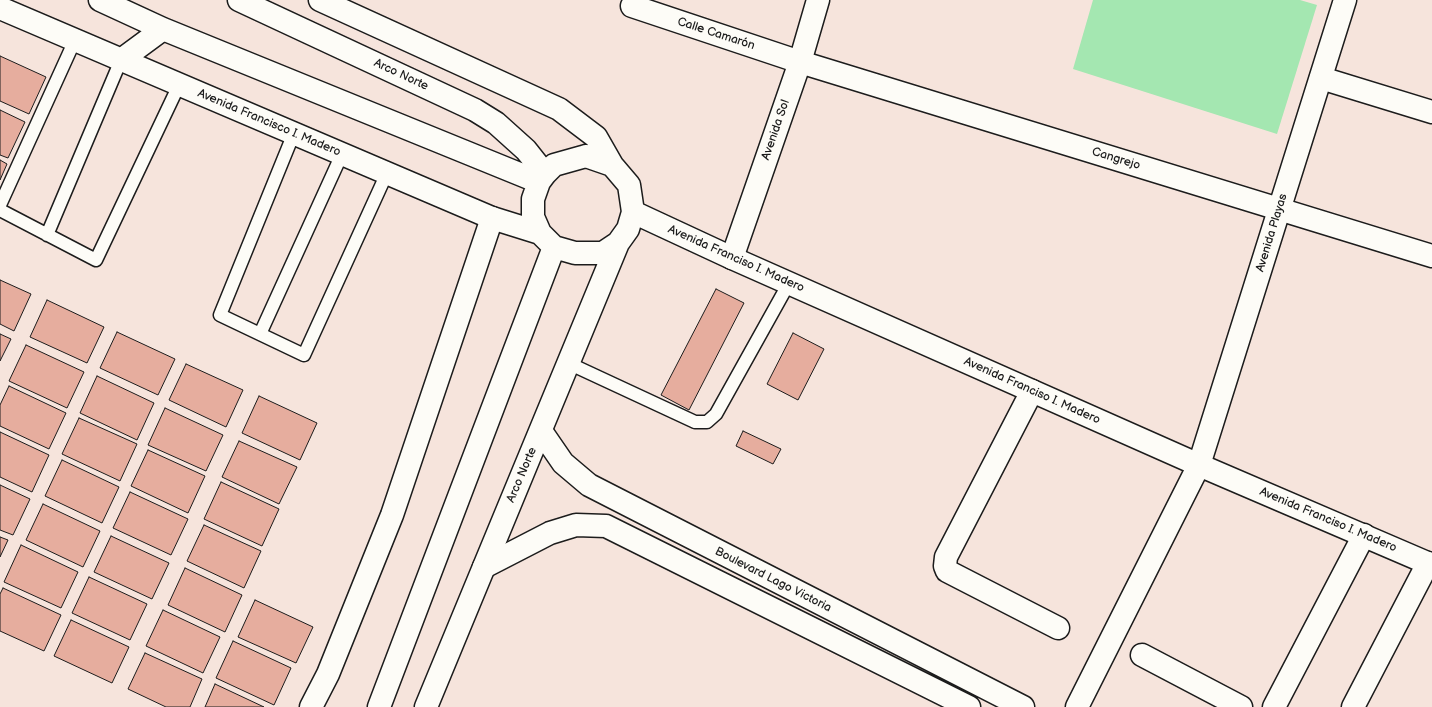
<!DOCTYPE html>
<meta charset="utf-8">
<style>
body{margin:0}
canvas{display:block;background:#f6e4dc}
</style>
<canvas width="1432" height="707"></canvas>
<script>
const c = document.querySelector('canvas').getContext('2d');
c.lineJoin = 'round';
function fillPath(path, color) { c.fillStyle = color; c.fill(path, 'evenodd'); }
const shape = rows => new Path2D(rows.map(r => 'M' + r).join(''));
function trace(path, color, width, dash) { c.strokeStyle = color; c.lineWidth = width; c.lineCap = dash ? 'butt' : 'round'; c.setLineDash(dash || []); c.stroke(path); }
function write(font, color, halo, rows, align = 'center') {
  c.font = font + ' "Balsamiq Sans",sans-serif'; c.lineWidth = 3; c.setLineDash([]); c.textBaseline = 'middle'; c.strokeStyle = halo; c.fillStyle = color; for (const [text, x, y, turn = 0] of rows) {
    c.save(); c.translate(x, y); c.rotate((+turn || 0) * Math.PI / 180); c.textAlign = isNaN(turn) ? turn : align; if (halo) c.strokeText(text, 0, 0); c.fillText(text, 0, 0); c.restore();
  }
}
fillPath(shape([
 [1093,0,1300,0,1317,5,1277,134,1073,69]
]), '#a4e7b1');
const building = shape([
 [0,56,46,77,29,114,0,101,0,56],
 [0,110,25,122,8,158,0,155,0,110],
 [0,160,7,164,0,180,0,160],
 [0,280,31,294,14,331,0,324,0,280],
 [716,289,744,303,689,410,661,395,716,289],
 [47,300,104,327,87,363,30,337,47,300],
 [117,332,175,359,158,395,100,368,117,332],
 [793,333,824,349,798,400,767,384,793,333],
 [0,334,11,339,0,361,0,334],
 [26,345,84,372,67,408,9,381,26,345],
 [186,364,243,390,226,427,169,400,186,364],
 [97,376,154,403,137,440,80,413,97,376],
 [9,386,66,413,49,449,0,426,0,405,9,386],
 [259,396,317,423,300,460,242,433,259,396],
 [165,408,223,435,206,471,148,445,165,408],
 [79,418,137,444,120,481,62,454,79,418],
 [743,431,781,449,773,464,736,446,743,431],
 [0,432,49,455,32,492,0,477,0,432],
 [239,441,297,467,279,504,222,477,239,441],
 [148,450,205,476,188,513,131,486,148,450],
 [62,460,119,487,102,523,45,496,62,460],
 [221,482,279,509,262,546,204,519,221,482],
 [0,485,30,499,13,535,0,530,0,485],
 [130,492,188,519,171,555,113,528,130,492],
 [43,504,100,531,83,567,26,540,43,504],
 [204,525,261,551,244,588,187,561,204,525],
 [111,536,169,563,152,599,94,572,111,536],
 [0,537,8,540,0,557,0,537],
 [21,545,78,572,61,608,4,582,21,545],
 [185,568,242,595,225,632,168,605,185,568],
 [89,577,147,604,130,640,72,613,89,577],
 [3,588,61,615,44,651,0,631,0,594,3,588],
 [255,600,313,627,296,663,238,637,255,600],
 [163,610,220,637,203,673,146,646,163,610],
 [71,620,129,647,112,683,54,656,71,620],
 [233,641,291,668,274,705,216,678,233,641],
 [145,653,202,679,190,707,166,707,128,689,145,653],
 [215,684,264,707,205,707,215,684]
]);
fillPath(building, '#e6ad9e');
trace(building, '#1c1c1c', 1);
const service = shape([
 [294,133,220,315,304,355,387,173],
 [0,205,75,40],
 [0,210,96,260,179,85],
 [47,235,121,60],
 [260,334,342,154],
 [568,363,695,422,707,422,716,414,789,283]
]);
const minor = shape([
 [632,6,800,62,1432,256],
 [1321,78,1432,112],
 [1032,391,946,557,945,566,947,571,1058,628],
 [1142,655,1241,707],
 [311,707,328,674,392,515,492,218],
 [1077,707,1199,465],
 [1274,707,1364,535],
 [1353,707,1428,563]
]);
const tertiary = shape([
 [732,258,800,62,818,0],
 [541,431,563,463,589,485,1023,707],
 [1199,465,1345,0],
 [484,567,550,533,576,525,606,526,969,707]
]);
const primary = shape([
 [100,0,163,29,539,182],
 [239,0,475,110,496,123,526,150,545,174],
 [320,0,559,109,596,137,612,165],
 [0,8,492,218,540,233],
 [121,60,163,29],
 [586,156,612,165,629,185,633,212,628,229,618,243,603,253,575,253,554,247,540,233,533,217,533,199,539,182,545,174,554,165,586,156],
 [633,212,732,258,1199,465,1432,565],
 [379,707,554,247],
 [426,707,618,243]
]);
trace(service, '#1c1c1c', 15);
trace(minor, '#1c1c1c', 25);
trace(tertiary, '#1c1c1c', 25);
trace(primary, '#1c1c1c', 25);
trace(service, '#fdfcf7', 12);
trace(minor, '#fdfcf7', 22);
trace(tertiary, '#fdfcf7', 22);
trace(primary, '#fdfcf7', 22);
write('12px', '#1c1c1c', '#fdfcf7', [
 ["Calle Camarón",716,34,18],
 ["Arco Norte",401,75,25],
 ["Avenida Francisco I. Madero",269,123,23],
 ["Avenida Sol",776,130,-71],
 ["Cangrejo",1116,159,17],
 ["Avenida Playas",1272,233,-73],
 ["Avenida Franciso I. Madero",736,259,24],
 ["Avenida Franciso I. Madero",1032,391,24],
 ["Arco Norte",522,475,-67],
 ["Avenida Franciso I. Madero",1328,520,23],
 ["Boulevard Lago Victoria",773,580,27]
]);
</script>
